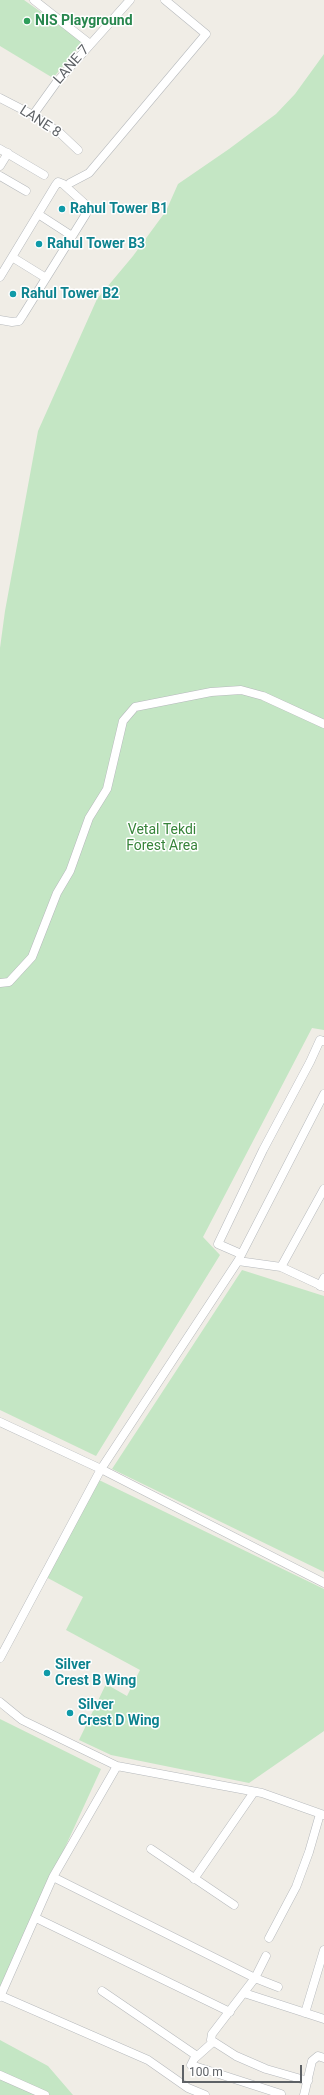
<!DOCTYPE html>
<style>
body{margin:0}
#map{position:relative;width:324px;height:2095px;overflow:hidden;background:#f0ede6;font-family:Roboto,sans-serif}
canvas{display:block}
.scale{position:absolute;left:182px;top:2065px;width:120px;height:18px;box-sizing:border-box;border:2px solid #5e6266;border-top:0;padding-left:5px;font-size:12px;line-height:14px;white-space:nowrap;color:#5e6266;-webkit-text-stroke:3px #fff;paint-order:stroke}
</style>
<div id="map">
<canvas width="324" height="2095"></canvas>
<div class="scale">100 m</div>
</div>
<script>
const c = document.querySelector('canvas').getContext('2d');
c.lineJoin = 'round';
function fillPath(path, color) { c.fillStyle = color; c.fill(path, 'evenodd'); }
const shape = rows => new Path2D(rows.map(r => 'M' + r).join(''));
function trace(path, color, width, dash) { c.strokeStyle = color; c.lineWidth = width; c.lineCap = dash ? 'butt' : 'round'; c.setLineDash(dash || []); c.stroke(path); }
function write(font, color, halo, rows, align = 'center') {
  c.font = font + ' Roboto,sans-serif'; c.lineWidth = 3; c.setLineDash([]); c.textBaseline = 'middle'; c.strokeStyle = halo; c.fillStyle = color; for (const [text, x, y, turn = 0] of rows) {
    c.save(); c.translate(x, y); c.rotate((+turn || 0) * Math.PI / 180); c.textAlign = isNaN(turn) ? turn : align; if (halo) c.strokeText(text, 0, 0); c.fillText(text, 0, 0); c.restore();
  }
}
fillPath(shape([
 [0,0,24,0,83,42,53,78,0,46],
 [324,54,324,1030,312,1028,203,1237,220,1255,96,1456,0,1410,0,648,5,611,38,431,97,299,133,256,166,211,178,184,229,149,276,114,295,94],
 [242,1270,324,1296,324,1572,112,1469],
 [99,1480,324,1589,324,1731,249,1783,111,1755,79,1740,106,1684,127,1696,140,1670,66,1630,83,1597,46,1577],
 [0,1719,101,1769,0,1989],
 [0,2040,48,2066,73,2095,0,2095]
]), '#c4e6c4');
const minor = shape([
 [34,0,90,44],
 [0,98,33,115,60,133,78,150],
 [33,115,56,83,130,0],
 [0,149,44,175],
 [0,166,8,153],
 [0,176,26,191],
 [70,183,89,173,206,34,165,0],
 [38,214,72,236],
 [12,257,46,278],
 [0,277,55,186,58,182,63,184,84,203,87,208,86,214,23,315,19,321,12,322,0,320],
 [0,983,9,982,32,957,57,893,70,871,89,818,107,789,123,721,135,707,211,692,241,690,263,696,324,724],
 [241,1254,218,1244,263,1150,310,1062,320,1040,324,1041],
 [239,1259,324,1094],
 [281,1267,324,1189],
 [320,1286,324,1278],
 [0,1422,101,1469,324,1583],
 [0,1658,101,1469,238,1261,281,1267,324,1287],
 [0,1702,22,1720,117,1766,262,1793,324,1815],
 [151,1849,234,1905],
 [53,1877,255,1978,278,1987],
 [194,1879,254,1792],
 [36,1918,230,2012],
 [269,1938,296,1887,309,1852,320,1814],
 [266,1956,255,1978,212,2034,211,2040,236,2056,266,2069,308,2081],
 [102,1991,197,2056],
 [244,1993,324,2019],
 [1,1996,148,2060,188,2088,205,2095],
 [0,1997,53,1877,117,1766],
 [305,2013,324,1950],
 [213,2042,194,2059,191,2065,281,2094],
 [0,2075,45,2095],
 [304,2095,312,2061,318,2056,324,2058]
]);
trace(minor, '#b6b9bc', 9);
trace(minor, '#fff', 8);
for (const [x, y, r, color] of [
 [27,21,4,"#2e9e5b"],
 [62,209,4,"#0f9aa8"],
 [39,244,4,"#0f9aa8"],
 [13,294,4,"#0f9aa8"],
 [47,1673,4,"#0f9aa8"],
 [70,1713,4,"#0f9aa8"]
]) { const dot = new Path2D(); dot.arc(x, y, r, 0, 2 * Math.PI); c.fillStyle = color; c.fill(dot); trace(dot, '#fff', 1.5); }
write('bold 14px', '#27864d', '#fff', [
 ["NIS Playground",35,21]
], 'left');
write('14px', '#5e6266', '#fff', [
 ["LANE 7",72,65,-49],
 ["LANE 8",40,122,33]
]);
write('bold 14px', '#0d838f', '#fff', [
 ["Rahul Tower B1",70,209],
 ["Rahul Tower B3",47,244],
 ["Rahul Tower B2",21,294],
 ["Silver",55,1665],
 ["Crest B Wing",55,1681],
 ["Silver",78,1705],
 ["Crest D Wing",78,1721]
], 'left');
write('14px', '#37843a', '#fff', [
 ["Vetal Tekdi",162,830],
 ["Forest Area",162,846]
]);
</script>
